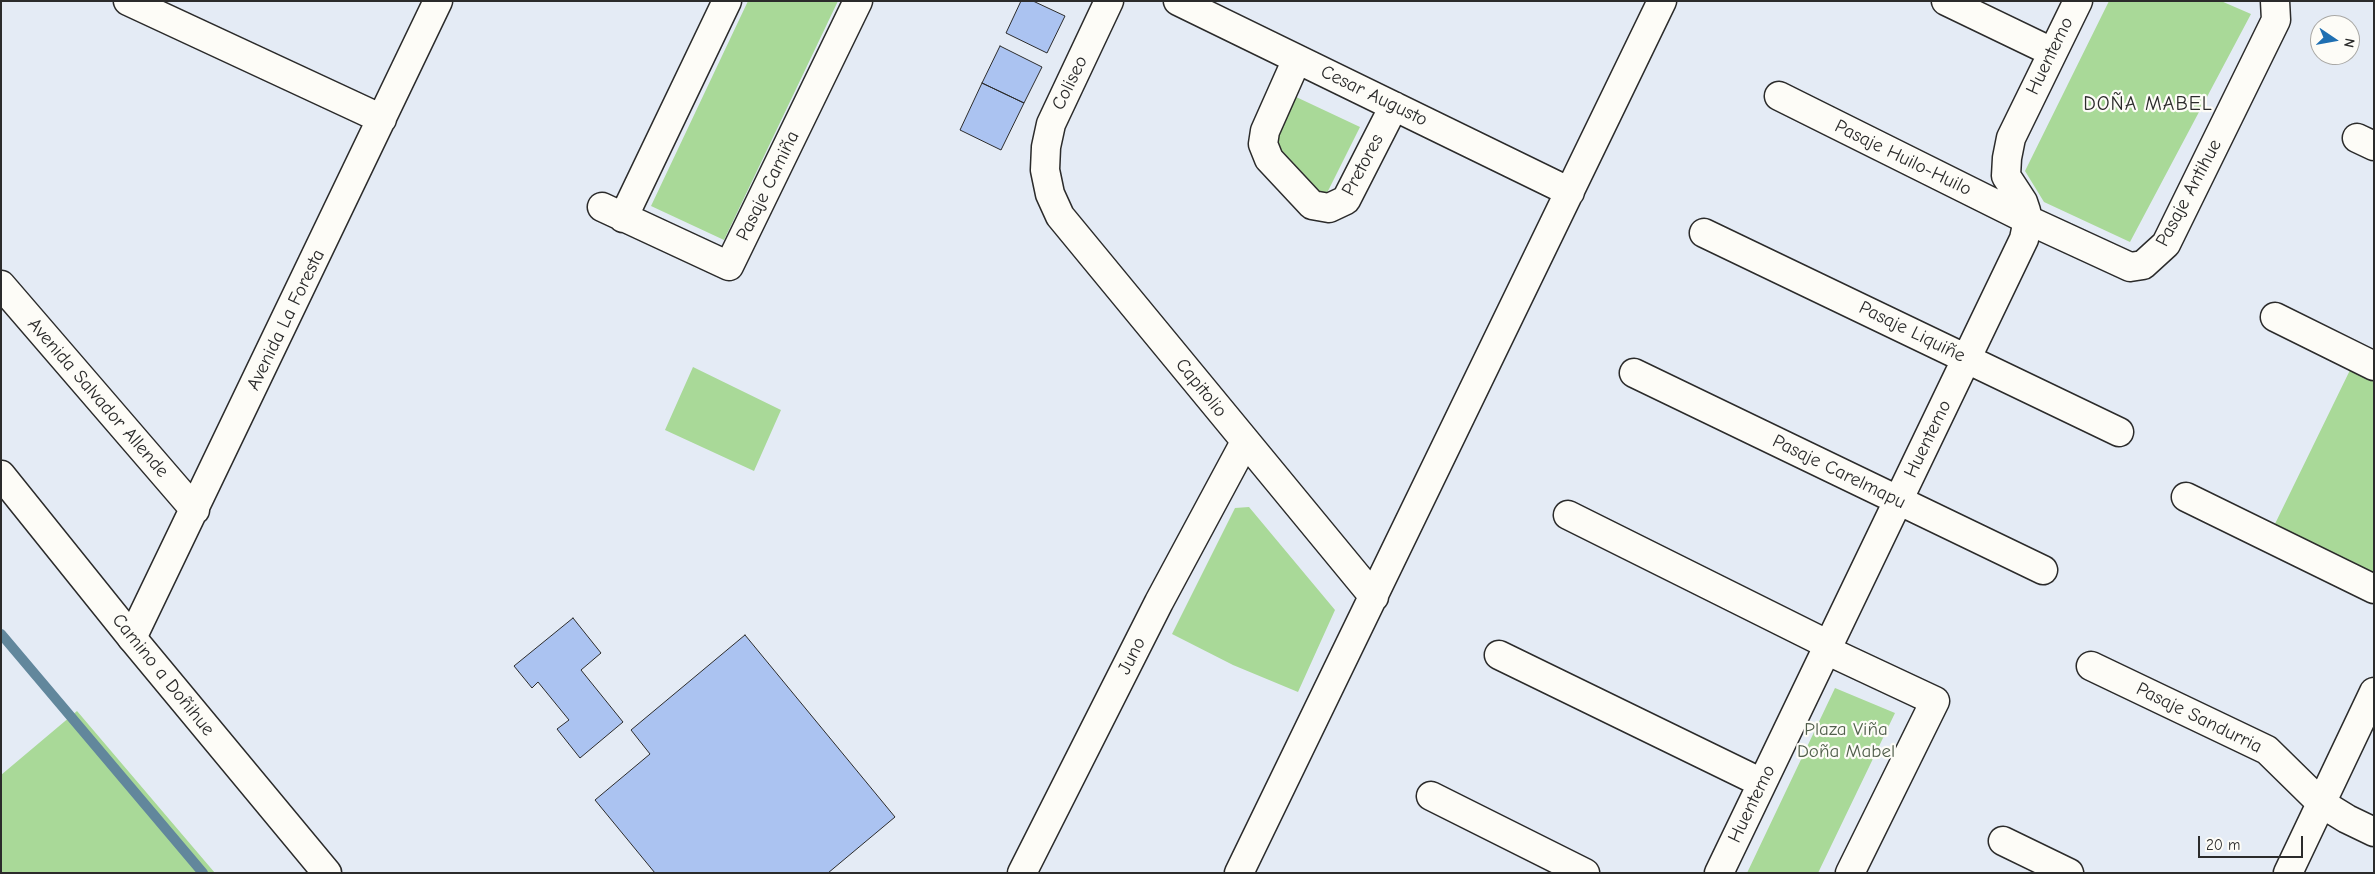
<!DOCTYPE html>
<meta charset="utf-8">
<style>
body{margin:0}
#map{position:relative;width:2375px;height:874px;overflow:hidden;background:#e4ebf5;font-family:"Comic Neue",sans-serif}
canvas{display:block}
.frame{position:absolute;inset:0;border:2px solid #2b2b2b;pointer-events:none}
.north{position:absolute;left:2310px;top:15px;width:50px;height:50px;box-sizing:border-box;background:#fdfcf7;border:1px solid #a9a8a5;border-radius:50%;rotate:102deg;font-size:14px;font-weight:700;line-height:20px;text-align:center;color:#2b2b2b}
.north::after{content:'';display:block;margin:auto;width:18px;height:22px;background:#1f6fb2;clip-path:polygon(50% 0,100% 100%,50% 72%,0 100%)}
.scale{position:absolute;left:2198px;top:836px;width:105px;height:22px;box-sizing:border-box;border:2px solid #2b2b2b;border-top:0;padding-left:6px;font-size:15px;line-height:18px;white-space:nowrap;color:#2b2b2b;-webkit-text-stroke:4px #fdfcf7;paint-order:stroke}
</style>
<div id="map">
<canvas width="2375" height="874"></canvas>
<div class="frame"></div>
<div class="north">N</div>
<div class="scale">20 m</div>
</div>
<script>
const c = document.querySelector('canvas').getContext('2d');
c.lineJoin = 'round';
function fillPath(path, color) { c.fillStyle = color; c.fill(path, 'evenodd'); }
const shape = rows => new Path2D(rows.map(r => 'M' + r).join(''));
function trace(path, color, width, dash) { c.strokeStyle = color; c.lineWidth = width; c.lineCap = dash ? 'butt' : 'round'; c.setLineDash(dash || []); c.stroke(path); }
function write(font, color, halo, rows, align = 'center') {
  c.font = font + ' "Comic Neue",sans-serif'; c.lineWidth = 4.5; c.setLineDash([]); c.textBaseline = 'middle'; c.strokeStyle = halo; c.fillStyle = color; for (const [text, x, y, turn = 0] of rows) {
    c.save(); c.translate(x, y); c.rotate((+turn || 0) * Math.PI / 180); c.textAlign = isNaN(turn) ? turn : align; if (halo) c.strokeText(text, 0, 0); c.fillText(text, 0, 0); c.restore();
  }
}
fillPath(shape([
 [748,1,838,1,724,240,651,206],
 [2109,1,2221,1,2251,14,2130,242,2044,202,2025,171],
 [1294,96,1360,127,1325,197,1272,140],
 [2352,366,2374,376,2374,581,2272,530],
 [693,367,781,410,754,471,665,430],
 [1249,507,1335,610,1298,692,1233,665,1172,634,1235,508],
 [1835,688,1895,713,1818,873,1747,873],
 [77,711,215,873,1,873,1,775]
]), '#a9d998');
trace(shape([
 [1,634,203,873]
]), '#62879c', 10);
const building = shape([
 [1021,1,1033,1,1065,16,1047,53,1006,33,1021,1],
 [1000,46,1042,67,1024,103,982,83,1000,46],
 [982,83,1024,103,1001,150,960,130,982,83],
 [573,618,601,653,581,670,623,722,580,758,557,729,569,720,538,682,532,688,514,666,573,618],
 [745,635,895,817,828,873,655,873,595,800,650,754,631,730,745,635]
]);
fillPath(building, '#abc3f1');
trace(building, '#2b2b2b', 1);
const minor = shape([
 [128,1,382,119],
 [1109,1,1051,124,1046,147,1045,170,1050,194,1060,216,1374,597],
 [1178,1,1570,192],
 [1946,1,2052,52],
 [1297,59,1265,131,1263,144,1269,159,1312,205,1329,208,1346,200,1394,106],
 [1779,96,2028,220,2130,267,2143,265,2166,244,2276,20,2275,1],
 [2357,138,2374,146],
 [602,207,729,266,858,1],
 [623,218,727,1],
 [1704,233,2119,432],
 [1,285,195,510],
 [2275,317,2374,366],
 [1634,373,2043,570],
 [2186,497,2374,589],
 [1568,515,1829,645],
 [132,638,438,1],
 [1826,650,1935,701,1850,873],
 [1499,655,1762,783],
 [2091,666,2267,750,2321,803,2347,819,2374,832],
 [1431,796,1585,873],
 [2003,841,2069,873],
 [1022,873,1159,602,1245,442],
 [1239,873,1662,1],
 [1719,873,2024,239,2028,220,2026,211,2023,202,2006,176,2007,158,2011,138,2078,1],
 [2288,873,2374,692]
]);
const major = shape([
 [1,475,132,638,327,873]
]);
trace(minor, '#2b2b2b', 31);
trace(major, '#2b2b2b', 31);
trace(minor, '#fdfcf7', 28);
trace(major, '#fdfcf7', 28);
write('19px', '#2b2b2b', '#fdfcf7', [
 ["Huentemo",2050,56,-64],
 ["Coliseo",1070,83,-64],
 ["Cesar Augusto",1374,96,26],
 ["Pasaje Huilo-Huilo",1903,158,26],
 ["Pretores",1363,165,-62],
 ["Pasaje Camiña",768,186,-64],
 ["Pasaje Antihue",2189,193,-62],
 ["Avenida La Foresta",286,320,-64],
 ["Pasaje Liquiñe",1912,332,26],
 ["Capitolio",1201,388,51],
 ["Avenida Salvador Allende",98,398,49],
 ["Huentemo",1928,439,-64],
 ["Pasaje Carelmapu",1839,472,26],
 ["Juno",1132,656,-63],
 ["Camino a Doñihue",163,675,51],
 ["Pasaje Sandurria",2199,718,26],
 ["Huentemo",1752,804,-64]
]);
write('19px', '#515f4c', '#fdfcf7', [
 ["Plaza Viña",1846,730],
 ["Doña Mabel",1846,752]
]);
c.letterSpacing = '1px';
write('20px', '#2b2b2b', '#fdfcf7', [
 ["DOÑA MABEL",2148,104]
]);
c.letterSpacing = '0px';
</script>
